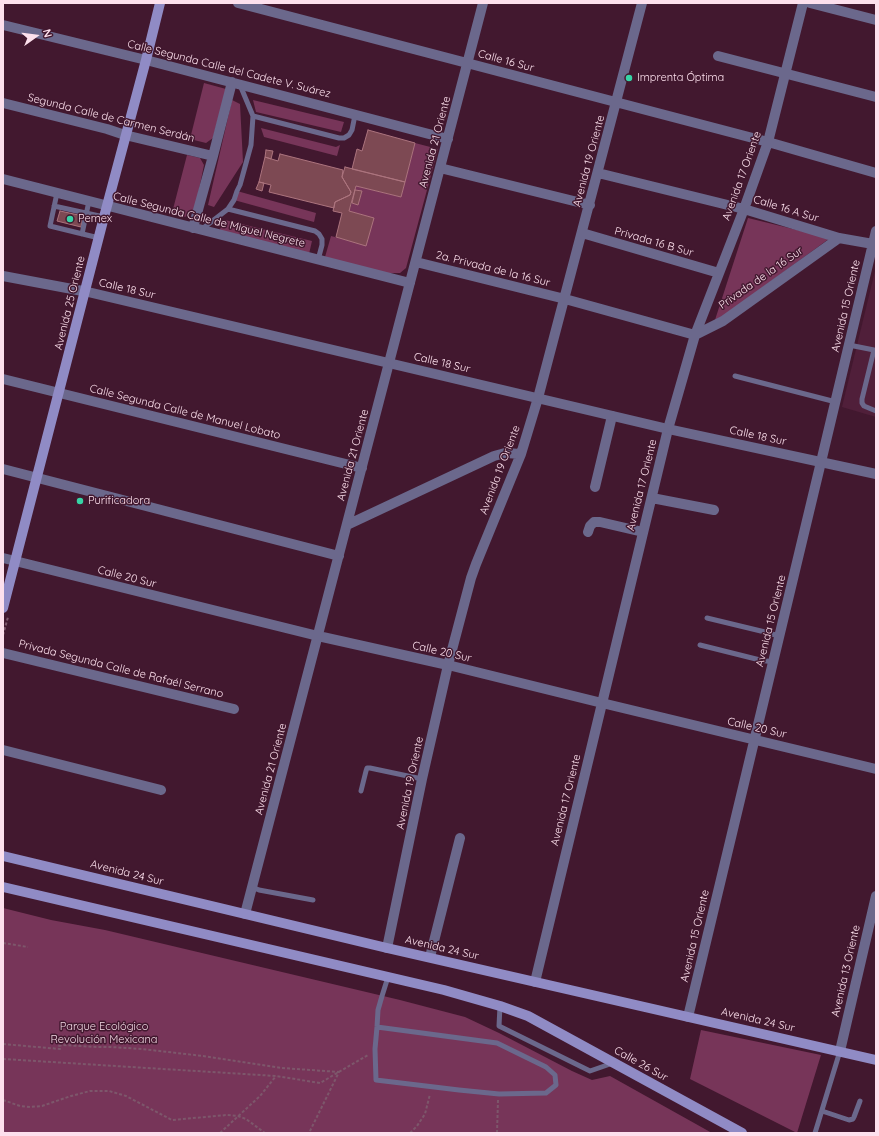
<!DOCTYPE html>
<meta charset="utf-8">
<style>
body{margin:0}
#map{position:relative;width:879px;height:1136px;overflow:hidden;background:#42182f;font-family:Quicksand,sans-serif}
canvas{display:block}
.frame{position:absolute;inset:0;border:4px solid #fde0ed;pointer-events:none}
.north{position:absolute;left:16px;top:16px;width:40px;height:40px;-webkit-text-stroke:3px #42182f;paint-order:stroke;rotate:76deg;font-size:11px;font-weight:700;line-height:16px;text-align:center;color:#fde0ed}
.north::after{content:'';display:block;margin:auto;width:14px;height:18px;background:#fde0ed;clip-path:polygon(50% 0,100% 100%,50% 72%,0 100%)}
</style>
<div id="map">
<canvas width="879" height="1136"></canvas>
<div class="frame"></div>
<div class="north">N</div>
</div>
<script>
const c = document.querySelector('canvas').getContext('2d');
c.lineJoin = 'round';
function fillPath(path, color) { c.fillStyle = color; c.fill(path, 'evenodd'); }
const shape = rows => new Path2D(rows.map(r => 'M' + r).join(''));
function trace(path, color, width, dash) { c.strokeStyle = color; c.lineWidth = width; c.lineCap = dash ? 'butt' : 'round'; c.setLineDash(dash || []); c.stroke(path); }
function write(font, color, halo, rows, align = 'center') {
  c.font = font + ' Quicksand,sans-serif'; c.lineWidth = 3; c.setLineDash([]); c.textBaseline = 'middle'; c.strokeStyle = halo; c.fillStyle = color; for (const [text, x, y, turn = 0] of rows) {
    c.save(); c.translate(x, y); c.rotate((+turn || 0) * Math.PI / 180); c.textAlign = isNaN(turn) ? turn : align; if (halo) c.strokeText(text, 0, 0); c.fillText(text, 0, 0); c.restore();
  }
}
fillPath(shape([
 [876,267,876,417,842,407]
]), '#501f3a');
fillPath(shape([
 [204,83,226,89,213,138,206,143,190,139],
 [232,100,240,104,243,162,214,207,208,205],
 [253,100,344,122,341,132,256,112],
 [261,128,336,147,340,145,337,156,264,137],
 [415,143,438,149,406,268,400,273,384,273,325,257,331,236,366,245,373,218,349,211,352,203,358,204,362,192,355,190,356,186,401,197],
 [187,155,200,158,204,165,195,209,185,217,172,213],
 [237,191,316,213,314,222,234,200],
 [748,218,830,238,714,323],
 [225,220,312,241,309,254,219,231],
 [3,908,51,920,105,930,400,1000,465,1017,499,1033,572,1071,592,1080,610,1076,712,1133,3,1133],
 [701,1030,821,1055,797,1133,690,1079]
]), '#773559');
const building = shape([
 [368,130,415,143,405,182,352,169,357,149,362,151,368,130],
 [266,150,273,151,271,159,265,157,266,150],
 [280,154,343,170,342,177,351,192,350,195,335,202,334,208,269,192,271,185,259,182,265,157,278,161,280,154],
 [345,167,405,182,401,197,356,186,349,211,374,218,366,246,336,237,342,213,333,211,335,202,350,195,351,192,342,177,345,167],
 [259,182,264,183,262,191,256,189,259,182],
 [355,190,362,191,358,205,352,203,355,190],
 [60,211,83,216,81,227,57,221,60,211]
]);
fillPath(building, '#7d4953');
trace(building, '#ac747e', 1);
trace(shape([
 [3,635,8,617],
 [3,943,28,947],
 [3,1044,60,1049,59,1046,63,1045,96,1047,111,1047,142,1049,203,1056,282,1068,339,1072,309,1133],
 [3,1059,276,1076,320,1083,368,1055],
 [3,1100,20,1106,30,1107,42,1106,71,1096,90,1091,109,1091,126,1096,172,1120,227,1115,238,1116,246,1119,265,1133],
 [3,1132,5,1133],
 [220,1133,260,1096,276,1076],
 [410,1133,417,1126,425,1114,430,1094],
 [497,1133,498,1100]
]), '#7d576b', 2, [3, 2]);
trace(shape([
 [253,116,339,138,344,138,349,135,352,130,355,115],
 [57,193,50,226,99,238],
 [54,206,104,217],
 [228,209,315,231,319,234,322,239,322,245,318,260],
 [202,229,228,209,234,200,237,191,240,185,251,145,253,116,240,85],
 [82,234,89,201],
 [849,345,874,350,862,399,862,403,864,406,876,411],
 [735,376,836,402],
 [707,618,765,632,779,636],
 [700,645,760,660,773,662],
 [361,791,366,771,367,768,370,768,422,779],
 [252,887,259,890,313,900],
 [500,1006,499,1026,590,1071,613,1063],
 [377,1027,497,1043,546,1067,555,1075,556,1085,546,1093,499,1094,459,1090,376,1080,375,1049,377,1027,378,1010,382,996,388,977],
 [822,1111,849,1120,853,1119,854,1117,860,1101],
 [815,1133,840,1051]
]), '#6b688c', 5);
trace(shape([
 [238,3,768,142,876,173],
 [810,3,876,20],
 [3,25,146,60,448,139],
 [718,56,876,97],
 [3,103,107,129,125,135,213,156],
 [440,168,590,205],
 [598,173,744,209,839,238,873,244],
 [3,179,410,283],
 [193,228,213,156,232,82],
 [582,233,719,273],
 [416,262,565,299,695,335,723,321,839,238],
 [3,379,362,468],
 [3,469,339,556],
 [595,487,612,416],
 [652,498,714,510],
 [347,525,494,456,505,453,521,454],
 [588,532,590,526,594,522,600,522,643,532],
 [3,558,318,636,448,665,602,703,876,769],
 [3,653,234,709],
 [3,750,161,790],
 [245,914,483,3],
 [387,948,422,779,448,665,471,578,476,564,521,454,538,398,642,3],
 [430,957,460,838],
 [535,982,668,429,695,335,744,209,768,142,803,3],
 [688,1017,821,462,876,231],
 [840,1051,876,896]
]), '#6b688c', 10);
trace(shape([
 [3,276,88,292,668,429,876,474]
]), '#6b688c', 10);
trace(shape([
 [3,608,104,217,146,60,160,3],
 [3,856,387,948,876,1060],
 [3,887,444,990,500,1006,528,1016,742,1133]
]), '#908bc5', 10);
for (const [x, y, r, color] of [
 [629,78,4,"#37d4a6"],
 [70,219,4,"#37d4a6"],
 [80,501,4,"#37d4a6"]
]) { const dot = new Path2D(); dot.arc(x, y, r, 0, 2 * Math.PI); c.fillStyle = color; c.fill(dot); trace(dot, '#42182f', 1.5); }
write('11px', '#fde0ed', '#42182f', [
 ["Calle 16 Sur",506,61,15],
 ["Calle Segunda Calle del Cadete V. Suárez",229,69,14],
 ["Segunda Calle de Carmen Serdán",111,118,14],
 ["Avenida 21 Oriente",435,142,-75],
 ["Avenida 19 Oriente",589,161,-75],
 ["Avenida 17 Oriente",742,176,-70],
 ["Calle 16 A Sur",786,209,17],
 ["Calle Segunda Calle de Miguel Negrete",209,220,14],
 ["Privada 16 B Sur",654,242,16],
 ["2a. Privada de la 16 Sur",493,269,14],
 ["Privada de la 16 Sur",761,278,-35],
 ["Calle 18 Sur",127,289,13],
 ["Avenida 25 Oriente",70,303,-76],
 ["Avenida 15 Oriente",846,306,-77],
 ["Calle 18 Sur",442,363,13],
 ["Calle Segunda Calle de Manuel Lobato",185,412,14],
 ["Calle 18 Sur",758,436,12],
 ["Avenida 21 Oriente",353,455,-75],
 ["Avenida 19 Oriente",500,470,-69],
 ["Avenida 17 Oriente",642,485,-76],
 ["Calle 20 Sur",127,577,14],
 ["Avenida 15 Oriente",771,621,-76],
 ["Calle 20 Sur",442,652,13],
 ["Privada Segunda Calle de Rafaél Serrano",121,669,14],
 ["Calle 20 Sur",757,728,13],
 ["Avenida 21 Oriente",271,769,-75],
 ["Avenida 19 Oriente",410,783,-78],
 ["Avenida 17 Oriente",566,800,-76],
 ["Avenida 24 Sur",127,873,14],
 ["Avenida 15 Oriente",695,936,-77],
 ["Avenida 24 Sur",442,948,13],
 ["Avenida 13 Oriente",846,971,-77],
 ["Avenida 24 Sur",758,1020,13],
 ["Calle 26 Sur",641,1064,29]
]);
write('11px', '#fde0ed', '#42182f', [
 ["Imprenta Óptima",637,78],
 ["Pemex",78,219],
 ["Purificadora",88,501]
], 'left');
write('11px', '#f1d8e3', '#42182f', [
 ["Parque Ecológico",104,1027],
 ["Revolución Mexicana",104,1040]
]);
</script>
